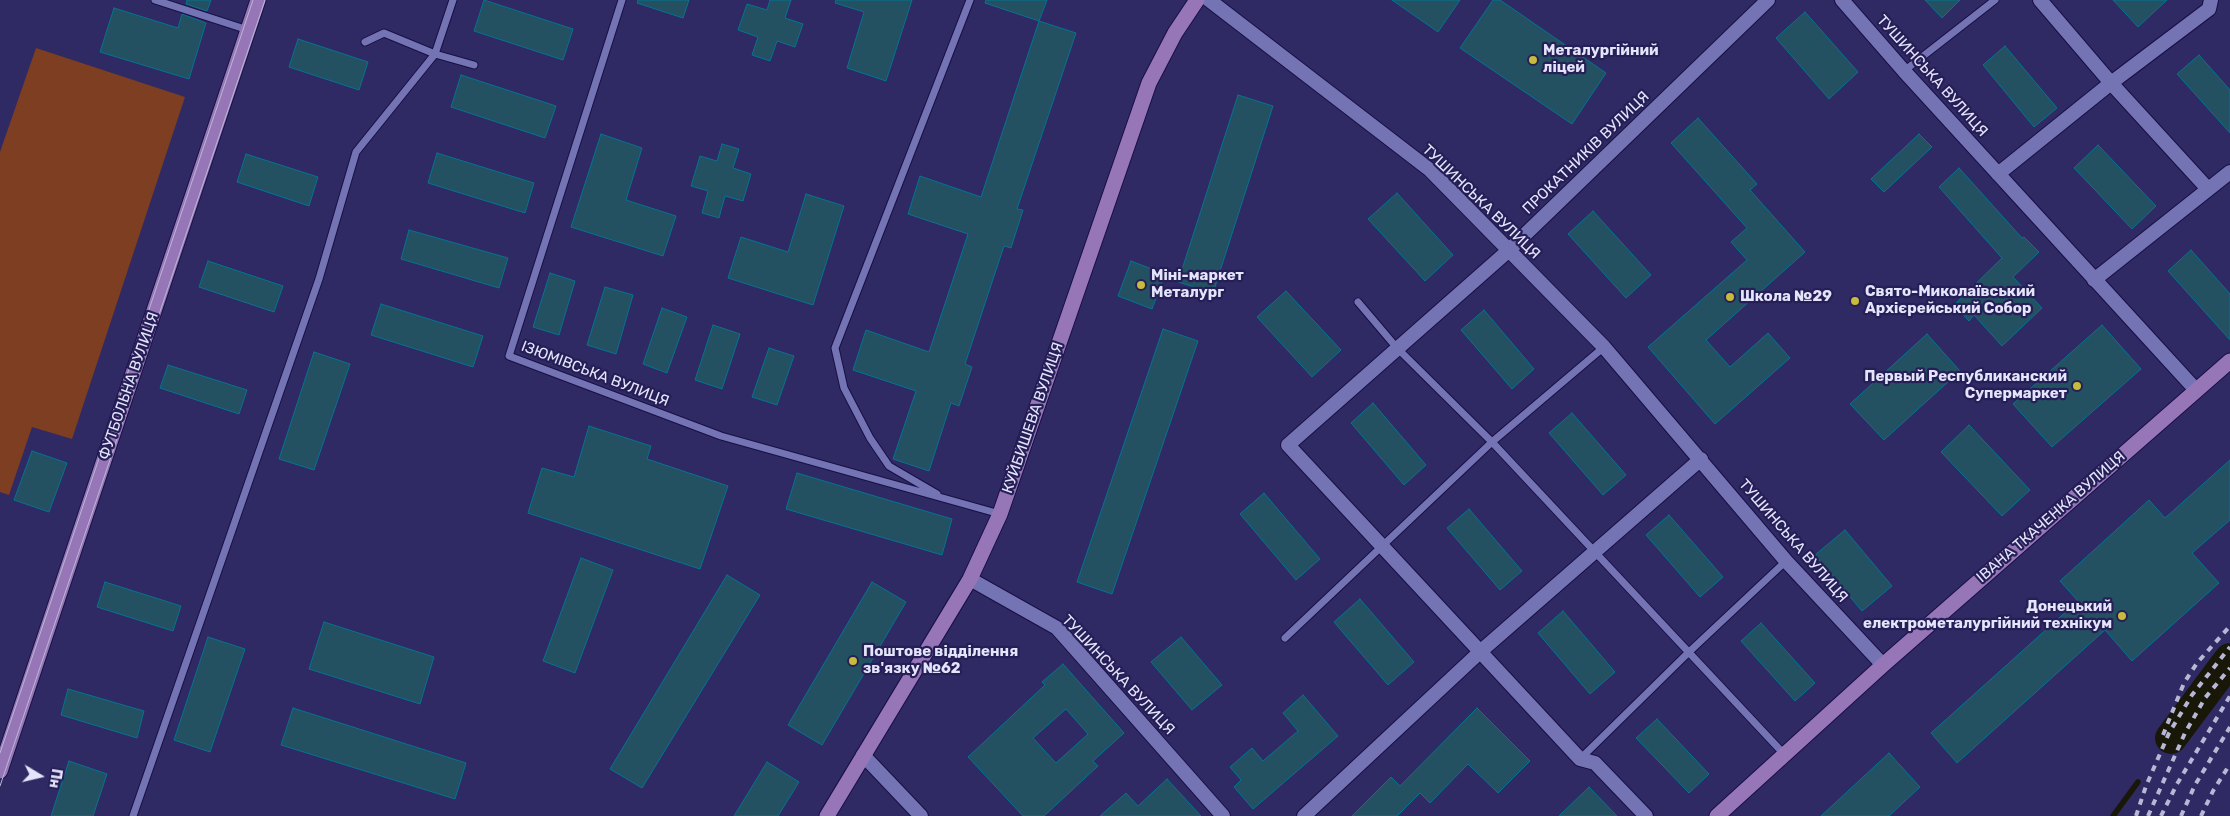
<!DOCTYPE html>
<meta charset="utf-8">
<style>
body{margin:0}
#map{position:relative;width:2230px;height:816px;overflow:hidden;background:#2f2a63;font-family:Rubik,sans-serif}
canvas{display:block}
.north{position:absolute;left:15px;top:751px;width:50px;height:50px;-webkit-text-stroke:4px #261f57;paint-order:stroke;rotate:99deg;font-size:14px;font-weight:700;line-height:20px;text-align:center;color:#e4e5fb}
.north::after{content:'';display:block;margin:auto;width:18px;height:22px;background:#e4e5fb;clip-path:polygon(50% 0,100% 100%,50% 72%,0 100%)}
</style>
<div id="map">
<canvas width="2230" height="816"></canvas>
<div class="north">Пн</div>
</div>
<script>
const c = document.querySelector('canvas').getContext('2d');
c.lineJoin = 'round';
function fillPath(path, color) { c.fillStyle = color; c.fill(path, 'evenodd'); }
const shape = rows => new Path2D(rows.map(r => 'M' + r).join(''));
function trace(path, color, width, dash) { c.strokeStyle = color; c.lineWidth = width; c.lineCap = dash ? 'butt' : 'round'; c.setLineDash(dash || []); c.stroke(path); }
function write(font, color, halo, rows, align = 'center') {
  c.font = font + ' Rubik,sans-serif'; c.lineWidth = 4.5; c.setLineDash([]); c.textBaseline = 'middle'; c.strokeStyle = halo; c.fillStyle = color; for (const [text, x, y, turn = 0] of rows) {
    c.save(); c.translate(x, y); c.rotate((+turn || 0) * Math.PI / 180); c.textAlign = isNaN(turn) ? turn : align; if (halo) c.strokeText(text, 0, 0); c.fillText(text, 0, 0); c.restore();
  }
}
fillPath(shape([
 [36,48,185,97,72,439,32,427,9,495,0,492,0,152]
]), '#7d3e22');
trace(shape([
 [2113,816,2138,782]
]), '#191808', 5.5);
trace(shape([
 [2171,738,2230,659]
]), '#191808', 32);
const building = shape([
 [187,0,211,0,207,11,186,4,187,0],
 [484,0,573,29,563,60,474,31,484,0],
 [638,0,689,0,683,18,637,3,638,0],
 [770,0,791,0,785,18,803,24,795,47,777,41,770,61,752,55,758,37,738,30,747,4,767,10,770,0],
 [836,0,912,0,886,81,847,68,864,12,835,3,836,0],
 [986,0,1047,0,1039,21,985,3,986,0],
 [1392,0,1460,0,1438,32,1392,0],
 [1493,0,1500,0,1606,73,1572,124,1460,48,1493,0],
 [1925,0,1960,0,1942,18,1925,0],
 [2113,0,2167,0,2138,27,2113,0],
 [114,8,178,28,182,14,206,23,189,79,100,52,114,8],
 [1805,12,1858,72,1829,99,1776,38,1805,12],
 [1039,21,1076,33,1017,209,1023,210,1011,248,1004,246,965,364,972,367,959,406,951,403,929,471,893,459,916,391,853,370,866,330,929,352,968,234,908,214,920,176,981,197,1039,21],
 [298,39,368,62,359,90,289,67,298,39],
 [2005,46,2057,108,2034,127,1983,65,2005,46],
 [2199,55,2230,90,2230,133,2177,74,2199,55],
 [461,75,556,106,545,138,451,107,461,75],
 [1238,95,1273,106,1213,293,1178,282,1238,95],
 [1698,118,1757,184,1750,190,1805,252,1706,340,1730,367,1768,333,1790,358,1715,424,1648,347,1747,260,1731,242,1747,228,1671,143,1698,118],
 [601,134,642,148,626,200,676,216,663,256,571,227,601,134],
 [1919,134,1932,147,1884,192,1871,179,1919,134],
 [722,144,739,149,733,168,751,174,743,201,725,196,719,218,702,213,708,191,691,186,700,156,717,161,722,144],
 [2098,145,2156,206,2132,229,2074,168,2098,145],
 [437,153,534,183,525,213,428,183,437,153],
 [246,154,318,177,309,206,237,182,246,154],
 [1959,168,2022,238,2024,237,2039,252,2013,277,2042,308,2002,346,1974,315,1969,321,1954,305,2002,258,1939,187,1959,168],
 [1397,193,1453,255,1425,281,1368,219,1397,193],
 [806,194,844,206,813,305,728,278,741,237,788,252,806,194],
 [1593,211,1651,275,1626,298,1568,234,1593,211],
 [409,230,508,258,499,288,401,259,409,230],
 [2191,250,2230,294,2230,340,2168,271,2191,250],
 [208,261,283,286,274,312,199,287,208,261],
 [1131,261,1165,274,1152,309,1118,296,1131,261],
 [550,273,575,281,559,335,533,327,550,273],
 [605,287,633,295,616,354,587,345,605,287],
 [1286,291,1341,350,1312,377,1257,317,1286,291],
 [381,304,483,336,473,367,371,335,381,304],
 [662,308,687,317,667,373,643,364,662,308],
 [1484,310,1534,369,1512,389,1461,330,1484,310],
 [713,325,740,334,722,389,695,380,713,325],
 [2102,325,2141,369,2052,447,2013,404,2102,325],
 [1163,329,1198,341,1112,594,1077,582,1163,329],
 [1927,334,1960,371,1884,440,1850,404,1927,334],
 [769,348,794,356,777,405,752,397,769,348],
 [314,352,350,364,314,470,279,459,314,352],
 [168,365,247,390,239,414,160,388,168,365],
 [1373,403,1426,465,1404,485,1351,423,1373,403],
 [1572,413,1626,475,1603,495,1549,433,1572,413],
 [1969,425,2030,490,2002,516,1941,452,1969,425],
 [589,426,651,446,647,459,728,486,700,569,528,513,542,468,574,477,589,426],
 [32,451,67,463,49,512,14,500,32,451],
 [2230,460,2230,520,2192,553,2219,583,2132,661,2105,630,1957,763,1931,733,2078,601,2060,581,2149,500,2165,518,2230,460],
 [797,473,952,519,942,555,786,509,797,473],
 [1264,493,1320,559,1296,580,1240,514,1264,493],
 [1469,509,1522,571,1500,590,1447,528,1469,509],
 [1669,515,1723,577,1700,597,1646,535,1669,515],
 [1845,530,1892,586,1862,611,1815,555,1845,530],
 [581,558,613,570,575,673,543,661,581,558],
 [727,575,760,595,642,788,610,769,727,575],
 [105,582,181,606,173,631,97,607,105,582],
 [872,582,906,602,822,745,788,725,872,582],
 [1360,599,1414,662,1388,685,1334,622,1360,599],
 [1563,611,1615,672,1590,694,1538,633,1563,611],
 [324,622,434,657,420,704,309,669,324,622],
 [1761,623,1815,683,1795,701,1741,641,1761,623],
 [208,637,245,649,210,752,174,740,208,637],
 [1181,637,1222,685,1192,710,1151,662,1181,637],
 [1063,664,1124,733,1093,761,1098,766,1044,816,1023,816,968,757,1045,685,1042,682,1063,664],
 [1066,709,1088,734,1056,763,1033,738,1066,709],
 [68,689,144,711,137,738,61,715,68,689],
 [1303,695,1338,736,1253,809,1234,787,1241,780,1230,767,1252,748,1263,761,1298,731,1283,713,1303,695],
 [293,708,466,763,455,799,281,745,293,708],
 [1477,708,1530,761,1498,793,1468,764,1430,803,1420,793,1397,816,1352,816,1391,777,1400,786,1477,708],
 [1657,719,1709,774,1689,793,1636,738,1657,719],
 [1889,753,1920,787,1889,816,1821,816,1889,753],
 [69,761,107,774,93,816,51,816,69,761],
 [767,762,799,782,778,816,734,816,767,762],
 [1167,779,1201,816,1100,816,1126,793,1138,806,1167,779],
 [1589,787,1617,816,1559,816,1589,787]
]);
fillPath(building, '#235161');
trace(building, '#037492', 1);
const lane = shape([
 [155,0,248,30],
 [622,0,509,356,721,436,1000,514],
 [365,42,384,33,435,54,474,65],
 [1904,71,1995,0],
 [1358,302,1397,348,1492,442,1784,754],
 [937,494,889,466,870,438,844,388,835,348,970,0],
 [1285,638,1492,442,1604,347],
 [1580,759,1689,652,1786,561],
 [133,816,319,279,356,152,435,54,453,0]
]);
const street = shape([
 [1209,0,1430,170,1604,347,1786,561,1883,665],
 [1842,0,1904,71,2196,390],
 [2040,0,2111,83,2208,189],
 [1998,174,2111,83,2209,9,2211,0],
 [2094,280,2230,172],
 [970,579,1057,628,1223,816],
 [863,755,921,816],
 [1304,816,1481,651,1701,459],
 [1646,816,1595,763,1580,759,1288,445,1508,251,1768,0]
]);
const secondary = shape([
 [0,771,258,0],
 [827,816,970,579,1000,514,1149,83,1175,33,1197,0],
 [1717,816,1883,665,2230,361]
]);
trace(lane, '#190f46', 9);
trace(street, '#190f46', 16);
trace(secondary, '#190f46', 17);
trace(lane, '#7473b3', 7);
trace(street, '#7473b3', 14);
trace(secondary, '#9776b7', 15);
trace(shape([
 [0,753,253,0],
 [0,786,265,0]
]), '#b8b8d6', 1);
trace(shape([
 [2163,735,2184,683,2197,663,2230,626],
 [2136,816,2146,786,2169,733,2192,695,2230,647],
 [2148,816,2185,733,2205,698,2230,668],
 [2161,816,2177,784,2230,696],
 [2181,816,2195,785,2230,727],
 [2201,816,2213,791,2230,764]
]), '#b8b8d6', 4, [6, 6]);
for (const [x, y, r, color] of [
 [1533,60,5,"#c7bb3b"],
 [1141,285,5,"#c7bb3b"],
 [1730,297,5,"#c7bb3b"],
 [1855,301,5,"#c7bb3b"],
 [2077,386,5,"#c7bb3b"],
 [2122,616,5,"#c7bb3b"],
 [853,661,5,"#c7bb3b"]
]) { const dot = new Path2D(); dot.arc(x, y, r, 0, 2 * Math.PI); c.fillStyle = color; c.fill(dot); trace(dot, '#261f57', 2); }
write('bold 15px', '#e4e5fb', '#261f57', [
 ["Металургійний",1543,51],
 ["ліцей",1543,68],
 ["Міні-маркет",1151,276],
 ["Металург",1151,293],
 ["Свято-Миколаївський",1865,292],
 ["Архієрейський Собор",1865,309],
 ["Школа №29",1740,297],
 ["Первый Республиканский",2067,377,"right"],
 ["Супермаркет",2067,394,"right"],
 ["Донецький",2112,607,"right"],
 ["електрометалургійний технікум",2112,624,"right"],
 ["Поштове відділення",863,652],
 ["зв'язку №62",863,669]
], 'left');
write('15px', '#e4e5fb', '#261f57', [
 ["ТУШИНСЬКА ВУЛИЦЯ",1932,76,48],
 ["ПРОКАТНИКІВ ВУЛИЦЯ",1586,153,-44],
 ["ТУШИНСЬКА ВУЛИЦЯ",1481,202,44],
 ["ІЗЮМІВСЬКА ВУЛИЦЯ",595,374,21],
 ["ФУТБОЛЬНА ВУЛИЦЯ",129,386,-71],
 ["КУЙБИШЕВА ВУЛИЦЯ",1033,418,-71],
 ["ІВАНА ТКАЧЕНКА ВУЛИЦЯ",2051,517,-41],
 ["ТУШИНСЬКА ВУЛИЦЯ",1793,541,49],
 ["ТУШИНСЬКА ВУЛИЦЯ",1118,675,47]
]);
</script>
